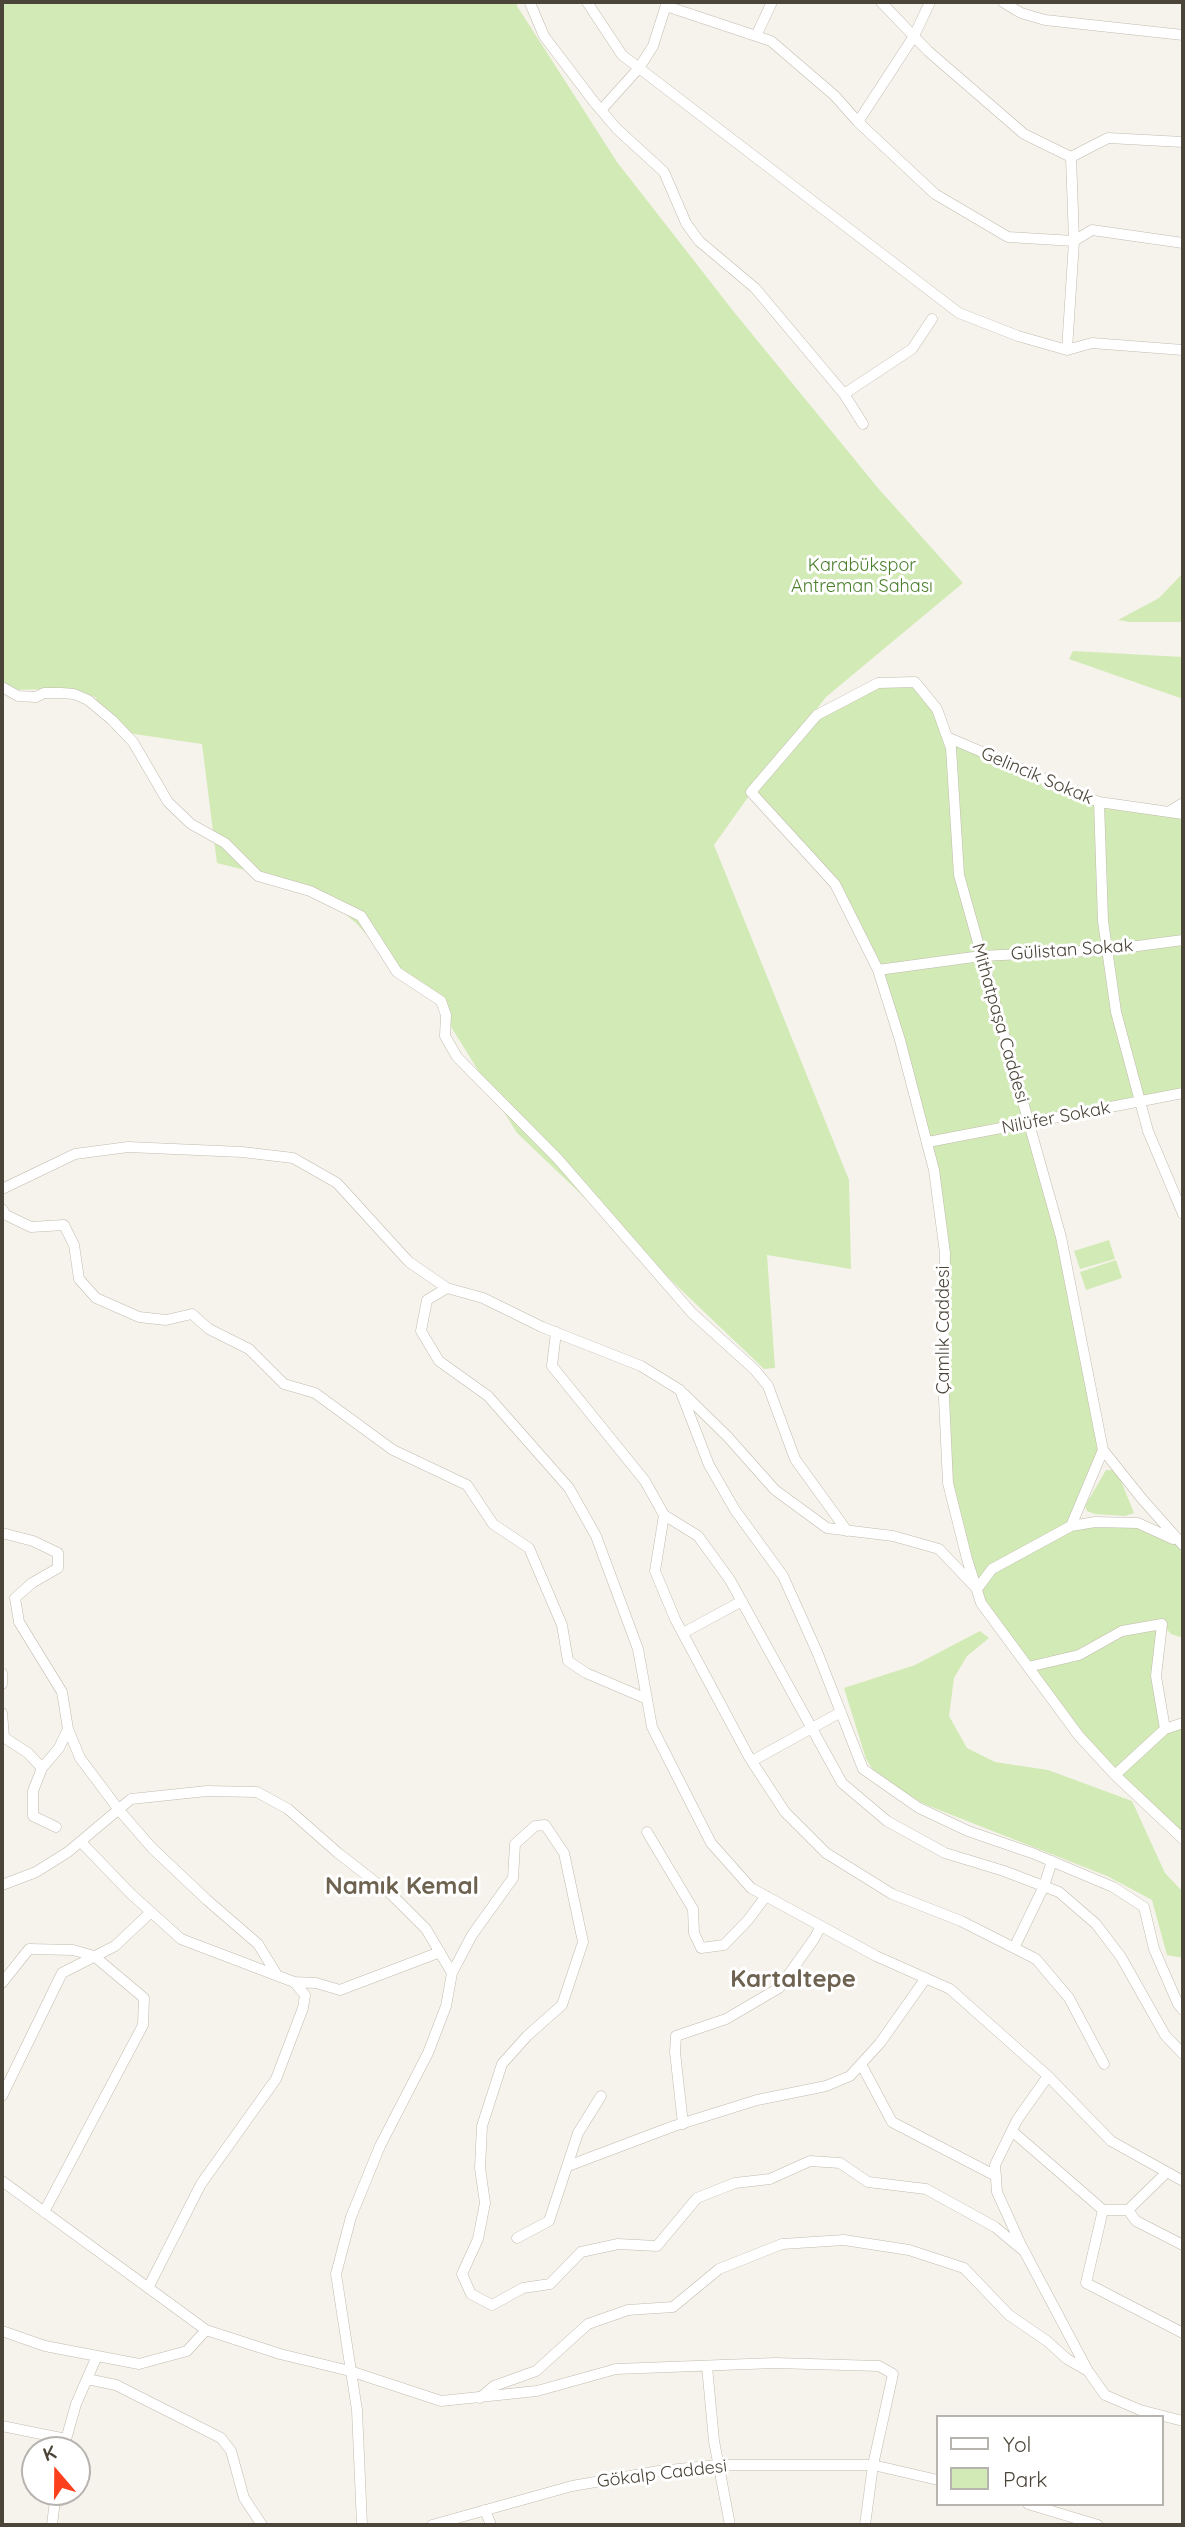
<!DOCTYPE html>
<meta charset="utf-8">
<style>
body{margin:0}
#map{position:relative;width:1185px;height:2527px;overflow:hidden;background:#f6f3ec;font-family:Quicksand,sans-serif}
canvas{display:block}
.frame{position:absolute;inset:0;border:4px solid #4b4439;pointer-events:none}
.legend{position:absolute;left:936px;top:2415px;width:228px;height:91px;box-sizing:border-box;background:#fff;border:2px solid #b7b4b0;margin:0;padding:9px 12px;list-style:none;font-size:21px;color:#4b4439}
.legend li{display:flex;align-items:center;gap:14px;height:35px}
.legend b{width:35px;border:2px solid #b7b4b0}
.north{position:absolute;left:21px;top:2436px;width:70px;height:70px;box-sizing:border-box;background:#fff;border:2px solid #b7b4b0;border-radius:50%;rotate:340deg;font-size:19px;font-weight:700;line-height:28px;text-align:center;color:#4b4439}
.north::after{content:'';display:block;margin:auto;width:24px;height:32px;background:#fc3f1d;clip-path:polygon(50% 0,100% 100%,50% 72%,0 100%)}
</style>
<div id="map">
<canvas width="1185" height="2527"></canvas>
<div class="frame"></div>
<ul class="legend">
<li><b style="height:9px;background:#fff"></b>Yol</li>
<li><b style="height:19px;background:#d2eab5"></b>Park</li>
</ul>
<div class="north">K</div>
</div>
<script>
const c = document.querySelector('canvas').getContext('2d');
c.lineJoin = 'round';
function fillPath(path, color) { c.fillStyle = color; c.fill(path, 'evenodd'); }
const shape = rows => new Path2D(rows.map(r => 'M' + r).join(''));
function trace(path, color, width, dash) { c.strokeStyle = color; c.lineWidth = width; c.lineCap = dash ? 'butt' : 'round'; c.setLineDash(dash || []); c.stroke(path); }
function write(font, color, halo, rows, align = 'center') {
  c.font = font + ' Quicksand,sans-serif'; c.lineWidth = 6; c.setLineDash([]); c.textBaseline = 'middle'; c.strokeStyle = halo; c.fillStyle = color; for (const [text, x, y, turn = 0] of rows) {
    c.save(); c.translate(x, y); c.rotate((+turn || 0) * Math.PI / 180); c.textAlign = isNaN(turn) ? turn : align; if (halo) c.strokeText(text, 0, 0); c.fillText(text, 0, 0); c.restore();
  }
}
fillPath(shape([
 [2,2,517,2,517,6,617,162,734,312,878,488,963,583,826,697,770,769,817,715,878,683,915,682,937,709,947,737,1099,802,1183,814,1183,1093,1030,1123,1061,1237,1103,1450,1071,1525,1138,1523,1183,1545,1183,1638,1171,1634,1163,1625,1156,1676,1165,1728,1183,1723,1183,1839,1115,1775,981,1603,948,1483,945,1253,934,1170,878,970,835,884,751,793,714,845,849,1180,851,1269,767,1255,775,1368,764,1369,517,1133,430,993,390,961,356,923,312,887,217,863,202,744,114,731,95,697,56,689,9,690,2,684],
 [1183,573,1183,622,1129,622,1118,620,1159,598],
 [1073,651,1183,657,1183,699,1069,659],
 [1109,1240,1115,1259,1080,1269,1074,1251],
 [1116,1260,1122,1278,1086,1290,1080,1272],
 [1106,1470,1114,1470,1121,1481,1134,1513,1125,1516,1095,1514,1087,1511,1085,1506],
 [980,1631,989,1638,967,1656,954,1678,949,1716,967,1748,995,1762,1048,1770,1132,1801,1165,1873,1183,1892,1183,1958,1167,1955,1152,1900,1107,1876,924,1804,877,1776,866,1759,844,1688,915,1665]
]), '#d2eab5');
const minor = shape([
 [587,2,622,55,959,313,1018,336,1067,350,1092,343,1183,350],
 [881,2,928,51,1024,134,1071,157,1108,138,1183,142],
 [1003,2,1021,13,1045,20,1183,35],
 [530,3,544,36,594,102,617,129,664,172,686,223,699,241,755,288,844,394,863,424],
 [666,6,771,41,835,96,858,122,935,194,1008,237,1074,241,1092,230,1183,243],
 [756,36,772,2],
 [602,109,639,68,653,46,667,2],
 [858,122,914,36,930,2],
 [1067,350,1074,241,1071,157],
 [844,394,912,349,932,319],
 [2,687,18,696,36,697,44,693,61,693,74,694,88,700,112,720,133,742,168,802,191,824,225,843,258,876,310,891,361,916,397,972,441,1001,446,1015,445,1036,457,1057,558,1159,692,1313,755,1370,768,1386,795,1459,847,1531],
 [947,737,1099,802,1183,814],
 [1099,802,1103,921,1116,1012,1148,1131,1183,1214],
 [1170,811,1183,803],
 [878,970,981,956,1107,950,1183,940],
 [928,1142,1183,1093],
 [2,1189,75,1154,128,1147,242,1152,293,1158,337,1183,409,1262,447,1288],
 [2,1209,6,1215,31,1227,64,1225,74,1245,79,1279,96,1298,139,1317,166,1320,192,1314,209,1329,249,1349,284,1384,315,1393,393,1450,467,1485,493,1524,529,1548,562,1625,568,1661,586,1673,647,1699],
 [556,1332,552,1366,645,1481,664,1515,698,1536,730,1580,842,1783,887,1821,945,1853,1004,1871,1059,1892,1096,1924,1121,1957,1165,2035,1183,2054],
 [684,1394,727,1436,775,1490,827,1528,893,1536,939,1549,977,1589,992,1569,1071,1526,1095,1522,1138,1523,1173,1539],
 [664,1515,655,1571,675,1619,749,1757,785,1812,826,1853,892,1894,961,1921,1036,1959,1069,1998,1104,2064],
 [1071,1526,1103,1450],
 [2,1533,33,1541,58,1553,58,1568,32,1583,15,1598,19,1622,62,1692,68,1729,80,1758,119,1810,152,1848,207,1900,258,1944,277,1975],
 [1183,1545,1143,1500,1103,1450,1061,1237,959,875,951,748,937,709,915,682,878,683,817,715,751,792,835,884,878,970,900,1040,934,1170,945,1253,943,1377,948,1483,967,1559,981,1603,1079,1736,1115,1775,1183,1839],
 [683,1633,742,1601],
 [1028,1667,1079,1655,1122,1631,1162,1624,1156,1676,1165,1729],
 [2,1673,2,1684],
 [2,1713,4,1737],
 [2,1736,28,1753,42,1768],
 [752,1761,841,1712],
 [1115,1775,1165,1729,1183,1723],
 [56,1827,33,1816,33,1791,42,1768,59,1748,68,1729],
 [647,1832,693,1909,694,1933,701,1948,724,1945,748,1920,766,1896],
 [81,1842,131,1894,181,1939,294,1982,305,1995,303,2008,276,2079,201,2184,148,2288],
 [2,1885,36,1872,68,1852,131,1799,207,1791,257,1792,288,1809,338,1853,392,1895,426,1929,452,1973,446,2006,428,2053,380,2146,351,2217,336,2274,357,2410,362,2525],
 [1014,1948,1044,1886,1052,1861],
 [452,1973,472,1935,513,1878,515,1844,535,1826,545,1825,564,1853,583,1942,562,2005,527,2036,502,2064,482,2126,480,2168,485,2203,478,2239,462,2274,471,2294,492,2305,523,2288,550,2284,581,2252,618,2244,657,2246,697,2198,735,2183,770,2179,810,2161,840,2163,868,2182,926,2189,995,2227,1025,2252],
 [294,1982,316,1983,340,1990,440,1952],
 [2,1983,29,1949,73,1950,94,1956,144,1998,143,2025,44,2212],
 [1183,2010,1178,2004,1154,1949,1144,1907,1113,1887,1032,1853,968,1831,919,1808,863,1769,818,1654,783,1576,735,1510,709,1465,680,1390,641,1366,542,1327,483,1298,447,1288,427,1300,421,1331,439,1361,488,1396,569,1488,596,1536,638,1649,652,1727,711,1843,751,1888,876,1956,950,1989,1048,2076,1111,2141,1183,2181],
 [861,2064,892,2122,996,2176],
 [1048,2076,1017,2120,995,2165,997,2192,1021,2245,1088,2371,1105,2395,1140,2410,1183,2421],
 [2,2096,62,1973,115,1946,151,1912],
 [683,2124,675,2052,676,2036,726,2019,779,1988,814,1939,821,1926],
 [1012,2131,1103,2210,1128,2210,1167,2172],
 [568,2166,674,2126,757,2100,826,2086,850,2076,880,2043,926,1978],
 [2,2181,206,2330,280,2354,350,2371,441,2401,537,2391,616,2369,775,2363,879,2366,893,2374,873,2465,865,2525],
 [1103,2210,1086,2283,1183,2333],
 [1128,2210,1136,2221,1183,2245],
 [517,2238,549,2221,578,2133,601,2096],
 [2,2331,45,2346,139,2364,187,2351,206,2330],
 [707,2366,714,2441,730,2525],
 [87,2379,116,2385,221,2438,231,2451,244,2498,262,2525],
 [480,2398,494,2386,536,2371,588,2324,628,2310,673,2307,719,2269,782,2244,844,2240,909,2250,964,2268,1009,2315,1047,2341,1067,2359,1088,2371],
 [2,2426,66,2439],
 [63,2450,76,2404,97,2356],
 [1028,2504,1098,2525],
 [485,2510,491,2525],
 [52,2525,56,2492],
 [432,2525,572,2486,659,2471,718,2465,873,2465,938,2480]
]);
trace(minor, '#c2bbae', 11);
trace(minor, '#fff', 10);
write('18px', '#4a7f2a', '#fff', [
 ["Karabükspor",862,566],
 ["Antreman Sahası",862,587]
]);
write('18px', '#4b4439', '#fff', [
 ["Gelincik Sokak",1037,776,23],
 ["Gülistan Sokak",1072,950,-4],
 ["Mithatpaşa Caddesi",1000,1023,74],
 ["Nilüfer Sokak",1056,1118,-11],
 ["Çamlık Caddesi",944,1330,-90],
 ["Gökalp Caddesi",662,2474,-7]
]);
write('bold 24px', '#6e6250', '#fff', [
 ["Namık Kemal",402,1887],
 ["Kartaltepe",793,1980]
]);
</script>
